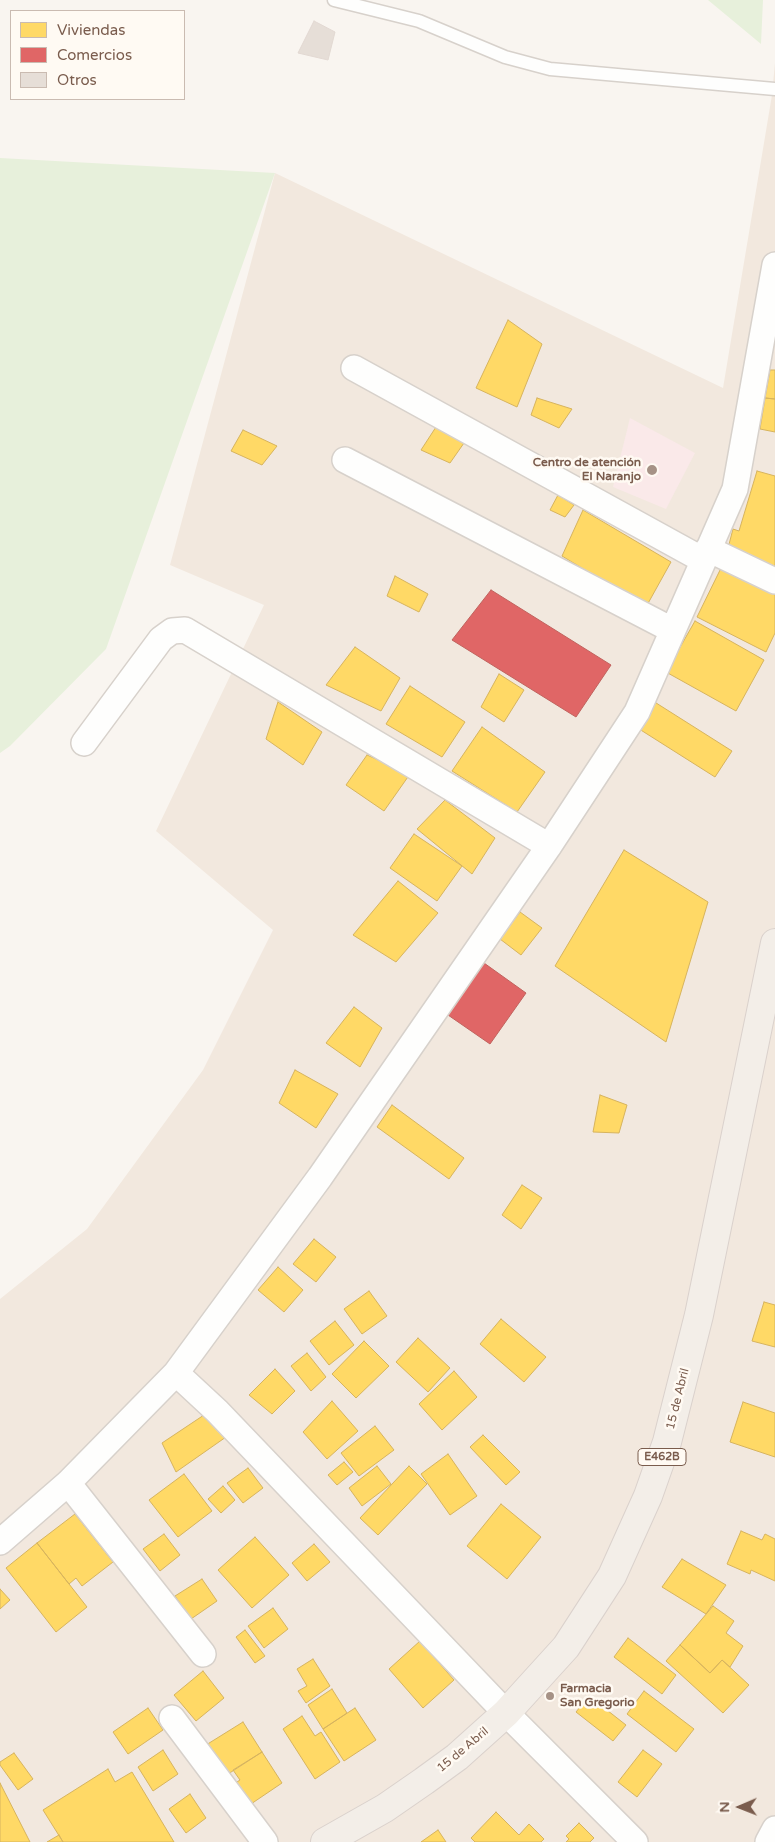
<!DOCTYPE html>
<meta charset="utf-8">
<style>
body{margin:0}
#map{position:relative;width:775px;height:1842px;overflow:hidden;background:#f9f5f0;font-family:"Varela Round",sans-serif}
canvas{display:block}
.legend{position:absolute;left:10px;top:10px;width:175px;height:90px;box-sizing:border-box;background:#fffaf3;border:1px solid #cabbb1;margin:0;padding:6px 9px;list-style:none;font-size:15px;color:#7a5c4d}
.legend li{display:flex;align-items:center;gap:10px;height:25px}
.legend b{width:25px;border:1px solid #cabbb1}
.north{position:absolute;left:715px;top:1782px;width:50px;height:50px;-webkit-text-stroke:4px #fffaf3;paint-order:stroke;rotate:269deg;font-size:14px;font-weight:700;line-height:20px;text-align:center;color:#7a5c4d}
.north::after{content:'';display:block;margin:auto;width:18px;height:22px;background:#7a5c4d;clip-path:polygon(50% 0,100% 100%,50% 72%,0 100%)}
</style>
<div id="map">
<canvas width="775" height="1842"></canvas>
<ul class="legend">
<li><b style="height:14px;background:#ffd966"></b>Viviendas</li>
<li><b style="height:14px;background:#e06666"></b>Comercios</li>
<li><b style="height:14px;background:#e6ded7"></b>Otros</li>
</ul>
<div class="north">N</div>
</div>
<script>
const c = document.querySelector('canvas').getContext('2d');
c.lineJoin = 'round';
function fillPath(path, color) { c.fillStyle = color; c.fill(path, 'evenodd'); }
const shape = rows => new Path2D(rows.map(r => 'M' + r).join(''));
function trace(path, color, width, dash) { c.strokeStyle = color; c.lineWidth = width; c.lineCap = dash ? 'butt' : 'round'; c.setLineDash(dash || []); c.stroke(path); }
function write(font, color, halo, rows, align = 'center') {
  c.font = font + ' "Varela Round",sans-serif'; c.lineWidth = 5; c.setLineDash([]); c.textBaseline = 'middle'; c.strokeStyle = halo; c.fillStyle = color; for (const [text, x, y, turn = 0] of rows) {
    c.save(); c.translate(x, y); c.rotate((+turn || 0) * Math.PI / 180); c.textAlign = isNaN(turn) ? turn : align; if (halo) c.strokeText(text, 0, 0); c.fillText(text, 0, 0); c.restore();
  }
}
fillPath(shape([
 [775,63,775,1842,0,1842,0,1299,87,1229,203,1070,273,930,156,831,264,605,170,565,275,173,723,388,772,95]
]), '#f2e8de');
fillPath(shape([
 [630,418,695,453,666,509,613,487]
]), '#fae9e9');
fillPath(shape([
 [708,0,763,0,761,44],
 [0,158,275,173,106,649,10,746,0,753]
]), '#e7f0db');
const homes = shape([
 [508,320,542,344,517,407,476,388,508,320],
 [770,370,775,370,775,399,765,398,770,370],
 [537,398,572,409,559,428,531,415,537,398],
 [765,398,775,399,775,432,760,429,765,398],
 [436,427,464,443,450,463,421,450,436,427],
 [243,430,277,446,262,465,231,451,243,430],
 [757,471,775,476,775,566,727,552,733,529,739,531,757,471],
 [558,495,574,505,565,517,550,510,558,495],
 [583,510,671,562,646,607,562,556,583,510],
 [723,564,775,590,775,633,766,652,697,617,723,564],
 [395,576,428,594,419,612,387,596,395,576],
 [695,621,764,660,736,711,666,672,695,621],
 [355,647,400,678,381,711,326,685,355,647],
 [499,674,524,690,504,722,481,707,499,674],
 [410,686,465,722,442,757,386,724,410,686],
 [653,701,732,751,715,777,636,727,653,701],
 [278,702,322,732,303,765,266,739,278,702],
 [482,727,545,772,517,812,452,771,482,727],
 [367,755,410,774,384,811,346,785,367,755],
 [445,800,495,838,472,874,417,829,445,800],
 [414,834,462,866,437,901,390,868,414,834],
 [624,850,708,902,666,1042,555,966,624,850],
 [398,881,438,913,396,962,353,935,398,881],
 [520,912,542,928,521,955,500,939,520,912],
 [354,1007,382,1028,360,1067,326,1043,354,1007],
 [295,1070,338,1094,316,1128,279,1103,295,1070],
 [600,1095,627,1105,619,1133,593,1132,600,1095],
 [392,1105,464,1158,449,1179,377,1127,392,1105],
 [522,1185,542,1198,521,1229,502,1215,522,1185],
 [314,1239,336,1257,316,1282,293,1264,314,1239],
 [278,1267,303,1290,284,1312,258,1290,278,1267],
 [369,1291,387,1316,362,1334,344,1309,369,1291],
 [764,1302,775,1305,775,1347,752,1341,764,1302],
 [501,1319,546,1357,524,1382,480,1344,501,1319],
 [335,1321,354,1345,329,1365,310,1341,335,1321],
 [418,1338,450,1368,428,1392,396,1362,418,1338],
 [364,1341,389,1366,356,1398,332,1374,364,1341],
 [307,1353,326,1377,311,1391,291,1366,307,1353],
 [275,1369,295,1391,272,1414,249,1395,275,1369],
 [454,1371,477,1397,442,1430,419,1404,454,1371],
 [332,1401,358,1431,327,1459,303,1432,332,1401],
 [743,1402,775,1413,775,1457,730,1442,743,1402],
 [207,1413,226,1437,176,1472,162,1443,207,1413],
 [375,1426,394,1450,359,1476,341,1453,375,1426],
 [483,1435,520,1472,506,1485,470,1447,483,1435],
 [448,1454,477,1496,450,1515,421,1474,448,1454],
 [344,1462,353,1472,337,1485,328,1475,344,1462],
 [377,1466,391,1484,362,1506,349,1488,377,1466],
 [409,1466,427,1484,378,1535,360,1518,409,1466],
 [248,1468,263,1488,243,1503,227,1483,248,1468],
 [184,1474,212,1511,178,1537,149,1500,184,1474],
 [223,1486,235,1500,221,1513,208,1499,223,1486],
 [501,1504,541,1537,507,1579,467,1546,501,1504],
 [75,1514,113,1562,82,1586,76,1578,69,1584,37,1543,75,1514],
 [741,1531,762,1540,765,1534,775,1539,775,1581,751,1570,750,1574,727,1564,741,1531],
 [164,1534,180,1555,160,1571,143,1549,164,1534],
 [255,1537,289,1575,252,1608,218,1570,255,1537],
 [37,1543,87,1607,56,1632,6,1568,37,1543],
 [314,1544,330,1562,307,1581,292,1563,314,1544],
 [682,1559,726,1585,706,1614,662,1587,682,1559],
 [202,1579,217,1601,191,1619,175,1596,202,1579],
 [0,1589,10,1600,0,1609,0,1589],
 [713,1606,734,1621,726,1633,743,1646,730,1667,722,1660,710,1673,680,1645,713,1606],
 [273,1608,288,1629,264,1648,248,1626,273,1608],
 [245,1630,265,1656,255,1663,236,1637,245,1630],
 [628,1638,676,1675,662,1694,614,1657,628,1638],
 [420,1641,454,1680,423,1708,389,1669,420,1641],
 [680,1645,710,1673,722,1660,749,1685,723,1713,666,1661,680,1645],
 [313,1659,330,1686,306,1703,298,1691,307,1686,297,1669,313,1659],
 [203,1671,224,1698,196,1721,174,1695,203,1671],
 [332,1689,347,1713,323,1729,308,1705,332,1689],
 [644,1691,694,1729,676,1752,627,1714,644,1691],
 [589,1696,626,1725,613,1741,576,1712,589,1696],
 [148,1708,163,1730,128,1754,113,1732,148,1708],
 [355,1708,376,1740,344,1761,323,1729,355,1708],
 [302,1716,315,1736,321,1732,340,1762,315,1779,283,1729,302,1716],
 [243,1722,262,1752,225,1776,206,1745,243,1722],
 [163,1750,178,1774,153,1791,138,1767,163,1750],
 [643,1750,662,1764,637,1797,618,1782,643,1750],
 [262,1752,282,1783,248,1806,234,1784,240,1780,233,1770,262,1752],
 [14,1753,33,1779,18,1790,0,1765,0,1762,14,1753],
 [108,1769,115,1782,132,1772,174,1842,63,1842,43,1810,108,1769],
 [0,1783,30,1842,0,1842,0,1783],
 [190,1794,206,1818,186,1833,169,1809,190,1794],
 [496,1812,519,1835,529,1824,544,1839,541,1842,475,1842,471,1838,496,1812],
 [579,1823,594,1838,590,1842,566,1842,569,1839,566,1836,579,1823],
 [438,1830,446,1842,421,1842,438,1830],
 [59,1835,63,1842,47,1842,59,1835]
]);
fillPath(homes, '#ffd966');
trace(homes, '#d7b45e', 1);
const shops = shape([
 [491,590,611,665,576,717,452,640,491,590],
 [484,963,526,993,490,1044,448,1015,484,963]
]);
fillPath(shops, '#e06666');
trace(shops, '#c1635e', 1);
const building = shape([
 [314,21,335,32,328,60,298,53,314,21]
]);
fillPath(building, '#e6ded7');
trace(building, '#e2d8d2', 1);
const lane = shape([
 [334,0,419,21,505,57,550,69,775,89]
]);
const street = shape([
 [354,368,703,560],
 [345,460,672,630],
 [708,549,775,581],
 [84,743,161,639,172,631,185,630,549,846],
 [176,1373,217,1411,506,1713,635,1842],
 [68,1483,203,1654],
 [0,1542,68,1483,176,1373,320,1177,549,846,637,712,735,489,775,265],
 [172,1718,265,1842],
 [768,1842,775,1829]
]);
const primary = shape([
 [325,1842,385,1808,424,1781,457,1757,506,1713,566,1647,612,1576,648,1496,667,1442,699,1315,775,943]
]);
trace(lane, '#d7d1cb', 15);
trace(street, '#d7d1cb', 28);
trace(primary, '#dad1cc', 30);
trace(lane, '#fefefd', 12);
trace(street, '#fefefd', 25);
trace(primary, '#f3eee8', 28);
for (const [x, y, r, color] of [
 [652,470,6,"#a69286"],
 [550,1696,5,"#a69286"]
]) { const dot = new Path2D(); dot.arc(x, y, r, 0, 2 * Math.PI); c.fillStyle = color; c.fill(dot); trace(dot, '#fffaf3', 2); }
for (const [x, y, w] of [
 [662,1457,48]
]) { const box = new Path2D(); box.roundRect(x - w / 2, y - 8.5, w, 17, 4); c.fillStyle = '#fffaf3'; c.fill(box); trace(box, '#7a5c4d', 1); }
write('bold 11px', '#7a5c4d', null, [
 ["E462B",662,1457]
]);
write('bold 12px', '#7a5c4d', '#fffaf3', [
 ["Centro de atención",641,463],
 ["El Naranjo",641,477],
 ["Farmacia",560,1689,"left"],
 ["San Gregorio",560,1703,"left"]
], 'right');
write('12px', '#7a5c4d', '#fffaf3', [
 ["15 de Abril",678,1399,-76],
 ["15 de Abril",463,1750,-40]
]);
</script>
